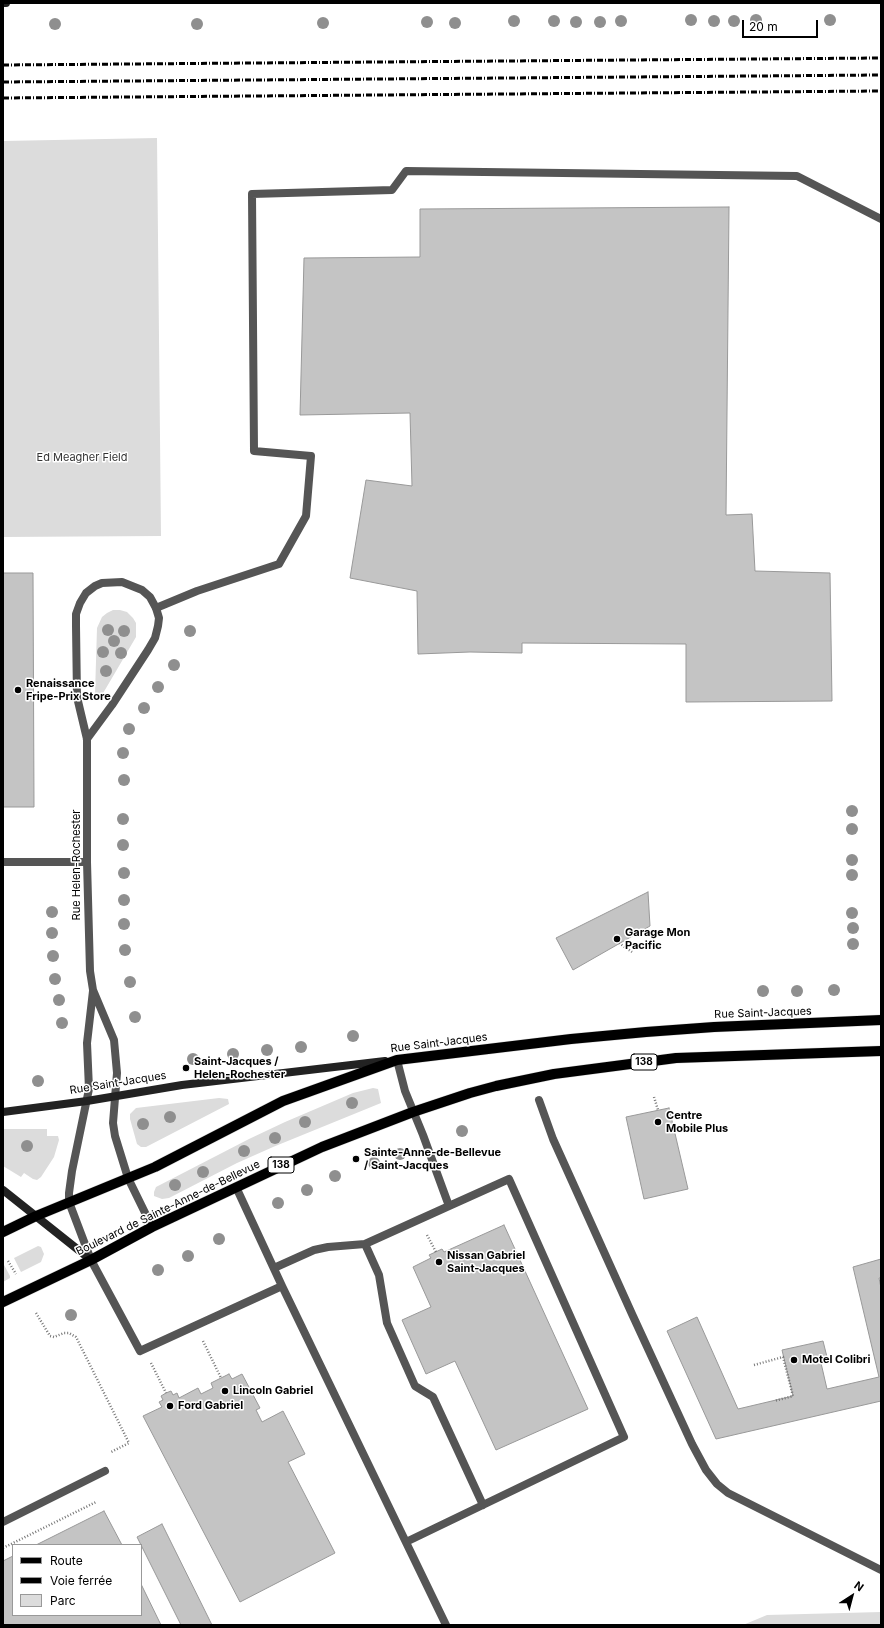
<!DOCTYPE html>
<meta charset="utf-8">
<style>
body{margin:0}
#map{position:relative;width:884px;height:1628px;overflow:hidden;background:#fff;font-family:Inter,sans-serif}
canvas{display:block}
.frame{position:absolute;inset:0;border:4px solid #000;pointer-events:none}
.legend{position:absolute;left:12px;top:1544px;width:130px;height:72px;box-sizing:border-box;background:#fff;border:1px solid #999;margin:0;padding:5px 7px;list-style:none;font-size:12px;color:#000}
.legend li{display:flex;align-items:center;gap:8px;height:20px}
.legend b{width:20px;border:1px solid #999}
.north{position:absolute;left:832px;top:1576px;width:40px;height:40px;-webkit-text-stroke:3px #fff;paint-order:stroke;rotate:36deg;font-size:11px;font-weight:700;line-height:16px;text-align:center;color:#000}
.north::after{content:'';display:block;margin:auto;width:14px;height:18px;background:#000;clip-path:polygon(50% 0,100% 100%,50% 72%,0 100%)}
.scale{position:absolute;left:742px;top:20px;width:76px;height:18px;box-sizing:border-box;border:2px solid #000;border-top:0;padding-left:5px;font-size:12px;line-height:14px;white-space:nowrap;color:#000;-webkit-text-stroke:3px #fff;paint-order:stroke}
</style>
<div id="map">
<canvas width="884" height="1628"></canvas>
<div class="frame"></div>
<ul class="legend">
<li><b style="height:5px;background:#000"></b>Route</li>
<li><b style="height:5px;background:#000"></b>Voie ferrée</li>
<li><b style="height:11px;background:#dcdcdc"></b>Parc</li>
</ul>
<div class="north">N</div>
<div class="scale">20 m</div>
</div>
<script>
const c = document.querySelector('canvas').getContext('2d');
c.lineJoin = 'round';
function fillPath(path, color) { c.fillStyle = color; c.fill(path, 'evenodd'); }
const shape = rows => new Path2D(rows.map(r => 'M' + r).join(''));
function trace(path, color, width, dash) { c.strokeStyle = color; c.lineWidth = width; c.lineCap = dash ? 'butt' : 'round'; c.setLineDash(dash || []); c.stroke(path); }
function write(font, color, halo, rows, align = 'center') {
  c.font = font + ' Inter,sans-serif'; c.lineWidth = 3; c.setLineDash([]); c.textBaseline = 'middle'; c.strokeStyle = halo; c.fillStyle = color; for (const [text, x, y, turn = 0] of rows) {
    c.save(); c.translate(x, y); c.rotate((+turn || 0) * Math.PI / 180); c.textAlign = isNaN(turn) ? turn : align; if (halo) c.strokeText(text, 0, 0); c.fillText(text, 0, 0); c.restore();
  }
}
fillPath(shape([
 [157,138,161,536,3,537,3,141],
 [113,610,120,610,127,612,133,618,136,623,136,637,102,695,95,694,97,628,102,617,107,613],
 [373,1088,378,1089,381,1103,273,1147,237,1163,169,1198,162,1199,154,1196,154,1192,156,1187,249,1139,285,1122,353,1093],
 [219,1098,228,1099,229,1104,146,1147,141,1147,137,1144,130,1119,130,1114,136,1108],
 [3,1129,47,1129,47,1136,58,1136,59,1140,54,1157,41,1177,37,1180,33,1179,24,1173,21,1177,3,1166],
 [38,1246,41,1247,44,1254,41,1262,21,1272,14,1258],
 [3,1263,10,1276,10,1278,3,1282],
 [881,1612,881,1625,743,1625,767,1615]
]), '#dcdcdc');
const building = shape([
 [729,207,726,515,752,514,755,571,830,573,832,701,686,702,686,644,522,643,522,653,470,652,418,654,417,591,350,578,366,480,412,486,410,413,300,415,304,258,420,257,420,209,729,207],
 [3,573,33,573,34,807,3,807,3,573],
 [648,892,650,926,573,970,556,938,648,892],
 [669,1108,688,1189,644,1199,626,1117,669,1108],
 [504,1225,588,1409,496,1450,455,1361,426,1374,402,1320,431,1307,413,1267,431,1258,429,1255,442,1249,444,1252,504,1225],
 [881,1259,881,1278,879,1278,881,1288,881,1401,716,1439,667,1331,697,1317,738,1409,793,1396,782,1350,823,1341,828,1361,821,1363,827,1389,879,1377,853,1267,881,1259],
 [229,1374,232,1379,242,1374,260,1408,256,1410,262,1422,283,1411,305,1454,288,1462,335,1553,240,1602,143,1416,162,1407,159,1402,163,1400,161,1396,166,1393,171,1391,173,1395,177,1393,179,1398,198,1388,201,1394,213,1388,211,1383,229,1374],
 [104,1511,122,1545,36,1545,104,1511],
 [162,1524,212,1625,181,1625,137,1537,162,1524],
 [13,1556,13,1615,141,1615,141,1584,161,1625,3,1625,3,1561,13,1556]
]);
fillPath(building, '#c4c4c4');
trace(building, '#999', 1);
const primary = shape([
 [3,1232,36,1216,155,1167,283,1101,397,1060,571,1039,646,1032,714,1027,881,1020],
 [3,1302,91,1260,152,1227,322,1147,413,1112,470,1093,496,1086,554,1074,676,1058,881,1051]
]);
trace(primary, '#dbdbdb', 11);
trace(shape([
 [619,943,632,952],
 [654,1097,658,1110],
 [427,1235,436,1252],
 [8,1261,16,1274],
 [36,1313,50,1336,54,1337,64,1333,69,1333,76,1337,129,1443,111,1452],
 [203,1341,221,1378],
 [151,1363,166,1393],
 [754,1365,783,1357,793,1396,774,1401],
 [3,1548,96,1502]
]), '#777', 2.5, [1, 2]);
trace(shape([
 [156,608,197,591,279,564,306,516,311,456,254,451,252,194,392,190,406,171,797,176,881,219],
 [3,862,87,862],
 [539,1100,553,1139,632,1314,692,1444,706,1470,717,1484,728,1493,881,1570],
 [365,1244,379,1275,387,1323,415,1386,433,1397,483,1505],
 [91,1260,140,1351,282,1286,236,1187],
 [274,1268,314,1250,328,1247,365,1244,449,1206,423,1135,405,1091,397,1060],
 [282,1286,446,1625],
 [3,1522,105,1471],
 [406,1542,624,1437,509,1179,449,1206]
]), '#555', 8);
trace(shape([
 [87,739,112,705,148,650,155,638,158,626,159,618,156,608,150,597,142,590,122,582,102,583,95,586,86,593,80,603,76,614,76,626,77,697,87,739,87,862,90,971,93,990,114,1040,117,1073,113,1123,115,1136,128,1178,152,1227],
 [91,1260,69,1202,69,1193,72,1171,89,1089,87,1043,93,991]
]), '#555', 8);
trace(shape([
 [3,3,6,3],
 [3,1112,87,1101,182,1085,385,1061],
 [3,1190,91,1260]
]), '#222', 8);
trace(primary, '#000', 10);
trace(shape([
 [3,65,881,58],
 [3,82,881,75],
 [3,98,881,91]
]), '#000', 3, [6, 2, 1, 2]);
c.fillStyle = '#8f8f8f';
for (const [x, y] of [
 [691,20],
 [756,20],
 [830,20],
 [514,21],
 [554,21],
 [621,21],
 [714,21],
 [734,21],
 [427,22],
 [576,22],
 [600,22],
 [323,23],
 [455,23],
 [55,24],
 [197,24],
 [108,630],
 [124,631],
 [190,631],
 [114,641],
 [103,652],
 [121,653],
 [174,665],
 [106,671],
 [158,687],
 [144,708],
 [129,729],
 [123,753],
 [124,780],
 [852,811],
 [123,819],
 [852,829],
 [123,845],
 [852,860],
 [124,873],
 [852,875],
 [124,900],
 [52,912],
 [852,913],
 [124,924],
 [853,928],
 [52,933],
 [853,944],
 [125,950],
 [53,956],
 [55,979],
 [130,982],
 [834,990],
 [763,991],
 [797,991],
 [59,1000],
 [135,1017],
 [62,1023],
 [353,1036],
 [301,1047],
 [267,1050],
 [233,1054],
 [193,1059],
 [38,1081],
 [352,1103],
 [170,1117],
 [305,1122],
 [143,1124],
 [462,1131],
 [275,1138],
 [27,1146],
 [244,1151],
 [400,1154],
 [374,1163],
 [203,1172],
 [335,1176],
 [175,1185],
 [307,1190],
 [278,1203],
 [219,1239],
 [188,1256],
 [158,1270],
 [71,1315]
]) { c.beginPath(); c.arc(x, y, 6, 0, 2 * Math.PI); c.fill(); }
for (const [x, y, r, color] of [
 [18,690,4,"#000"],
 [617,939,4,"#000"],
 [186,1068,4,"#000"],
 [658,1122,4,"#000"],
 [356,1159,4,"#000"],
 [439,1262,4,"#000"],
 [794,1360,4,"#000"],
 [225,1391,4,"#000"],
 [170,1406,4,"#000"]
]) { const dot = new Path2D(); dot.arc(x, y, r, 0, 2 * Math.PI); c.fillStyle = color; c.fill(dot); trace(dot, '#fff', 1.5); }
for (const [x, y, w] of [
 [644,1062,26],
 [281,1165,26]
]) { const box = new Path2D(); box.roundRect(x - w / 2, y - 8, w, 16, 3); c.fillStyle = '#fff'; c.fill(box); trace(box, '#000', 1); }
write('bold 10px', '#000', null, [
 ["138",644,1062],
 ["138",281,1165]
]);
write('11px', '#333', '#fff', [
 ["Ed Meagher Field",82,458]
]);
write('bold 11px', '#000', '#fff', [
 ["Renaissance",26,684],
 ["Fripe-Prix Store",26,697],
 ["Garage Mon",625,933],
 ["Pacific",625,946],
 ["Saint-Jacques /",194,1062],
 ["Helen-Rochester",194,1075],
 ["Centre",666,1116],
 ["Mobile Plus",666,1129],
 ["Sainte-Anne-de-Bellevue",364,1153],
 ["/ Saint-Jacques",364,1166],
 ["Nissan Gabriel",447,1256],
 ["Saint-Jacques",447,1269],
 ["Motel Colibri",802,1360],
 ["Lincoln Gabriel",233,1391],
 ["Ford Gabriel",178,1406]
], 'left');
write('11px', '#000', '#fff', [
 ["Rue Helen-Rochester",77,865,-90],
 ["Rue Saint-Jacques",763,1013,-2],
 ["Rue Saint-Jacques",439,1043,-7],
 ["Rue Saint-Jacques",118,1083,-9],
 ["Boulevard de Sainte-Anne-de-Bellevue",168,1208,-26]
]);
</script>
